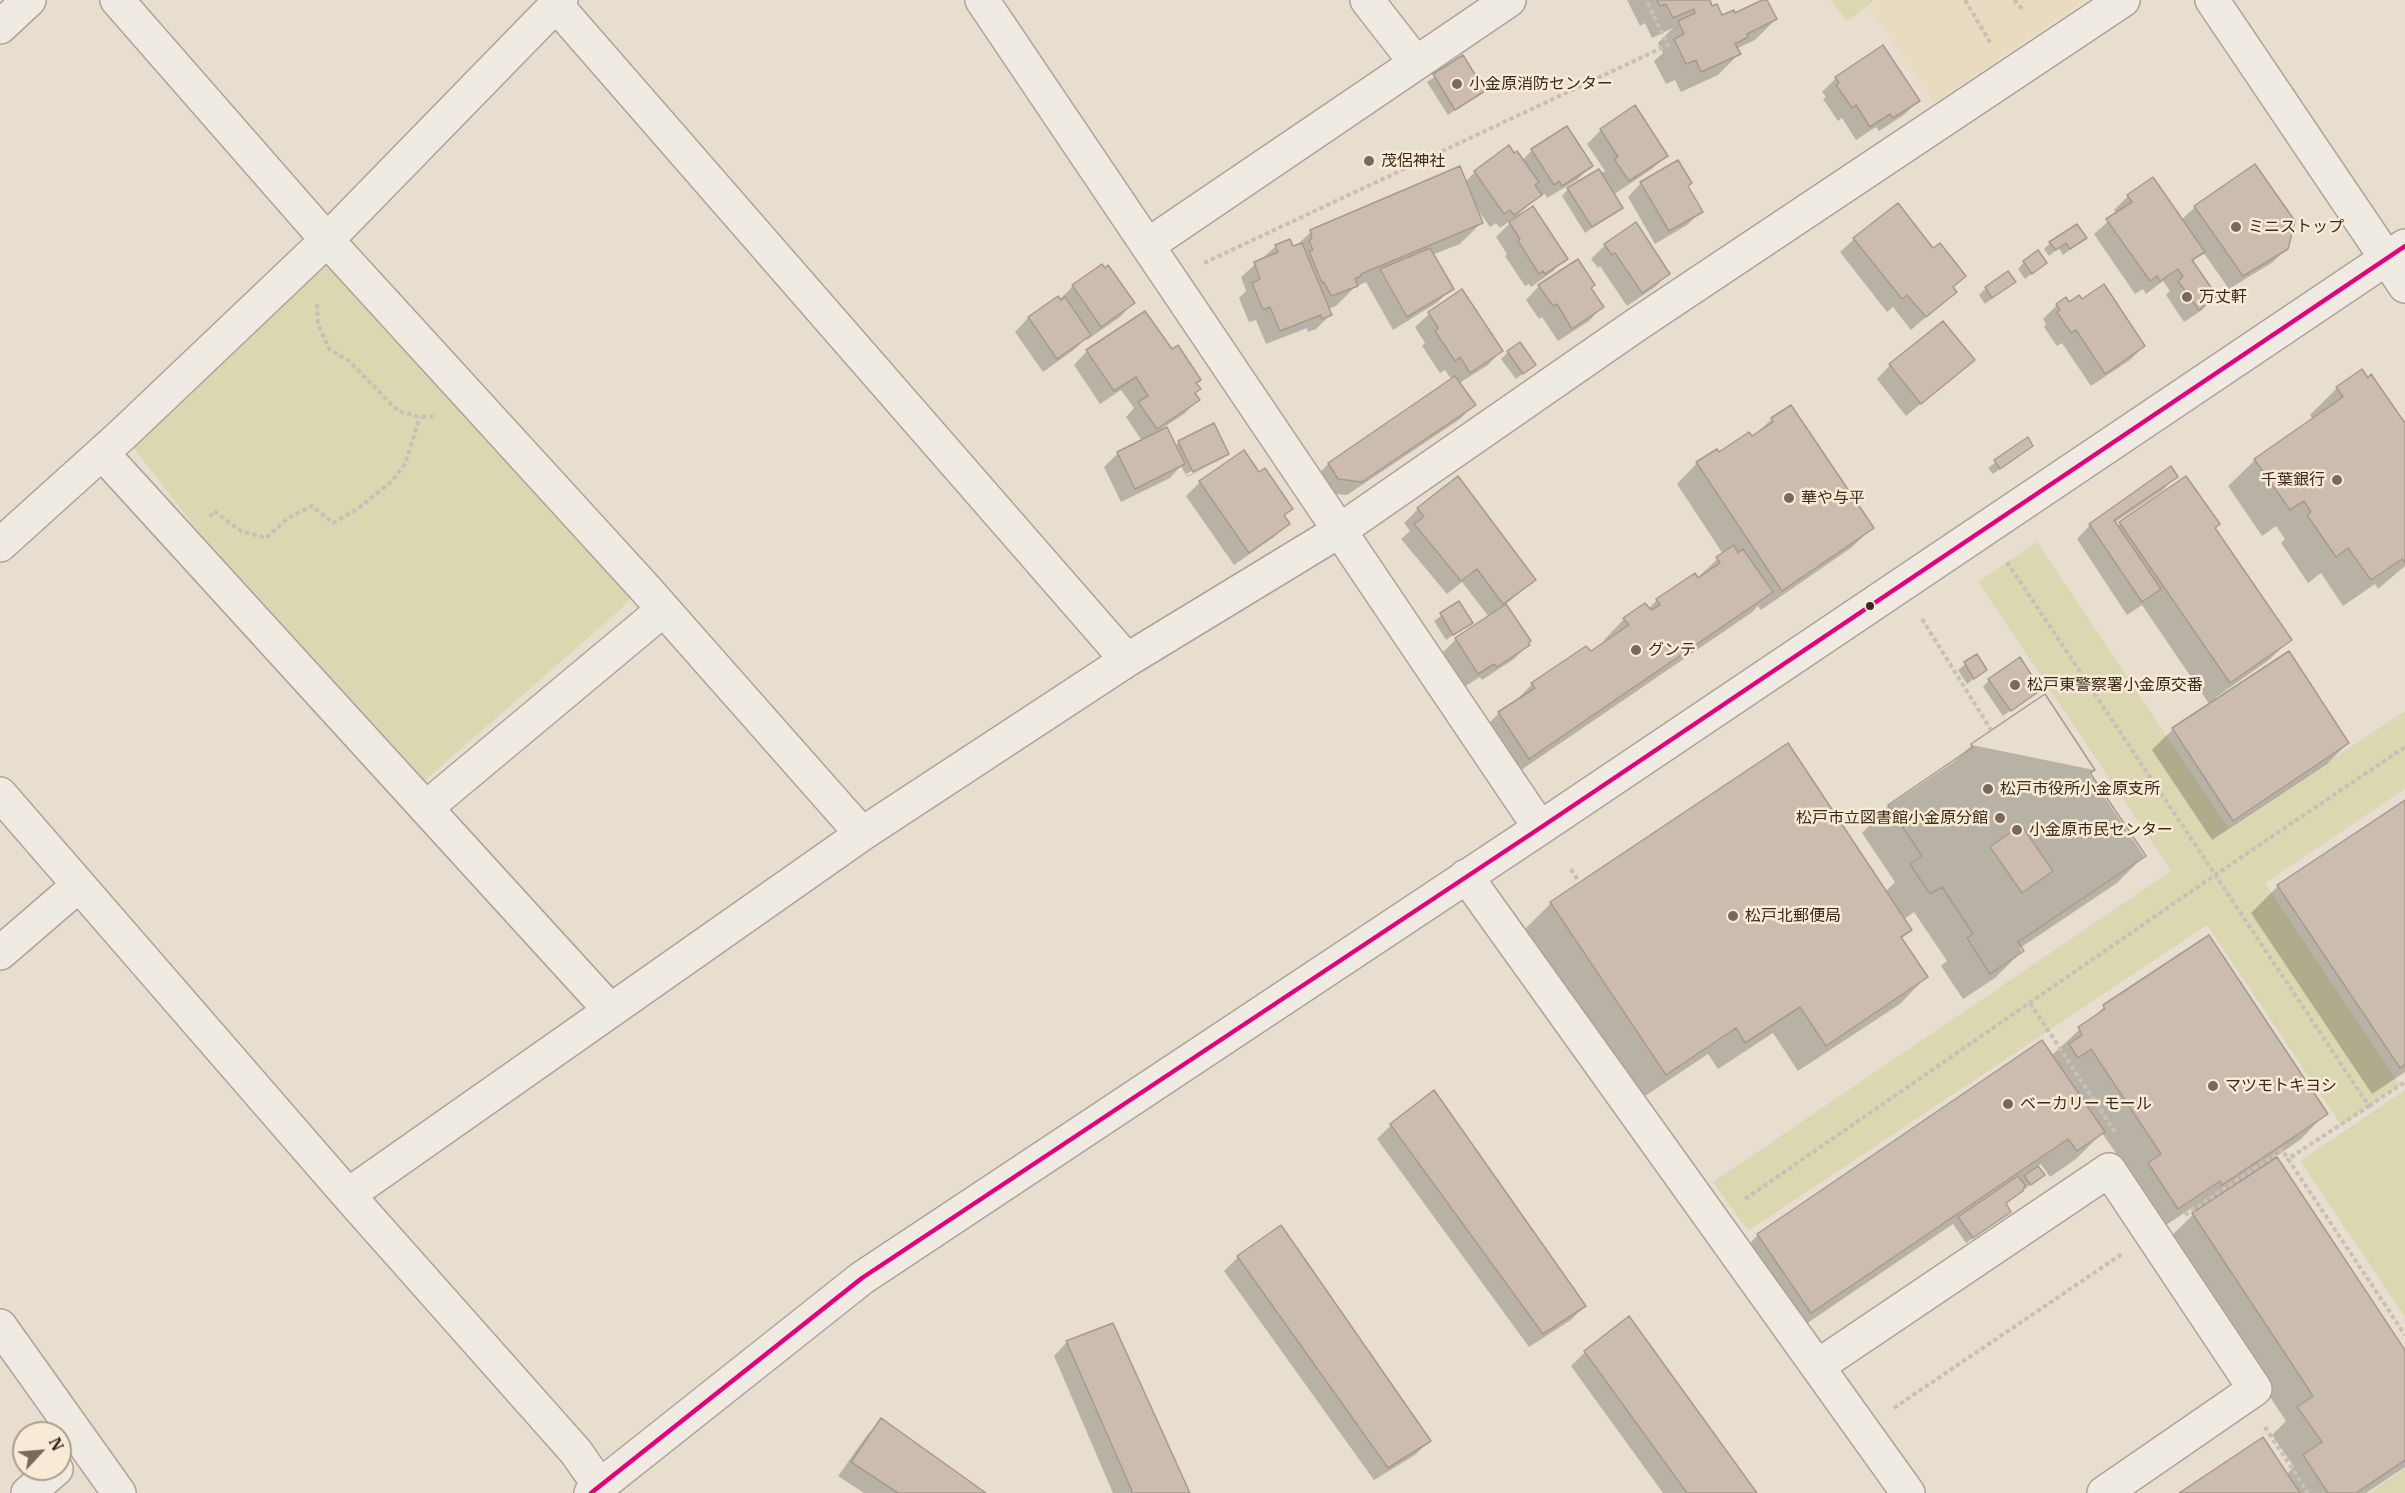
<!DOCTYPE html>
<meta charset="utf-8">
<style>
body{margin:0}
#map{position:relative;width:2405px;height:1493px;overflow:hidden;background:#e7decf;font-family:"IBM Plex Serif",serif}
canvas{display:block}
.north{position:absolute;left:12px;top:1421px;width:60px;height:60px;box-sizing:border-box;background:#f8ebd6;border:2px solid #ad9e8c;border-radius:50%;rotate:64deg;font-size:16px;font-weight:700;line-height:24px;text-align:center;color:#3d2a1e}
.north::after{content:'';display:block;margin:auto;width:21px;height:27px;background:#78695c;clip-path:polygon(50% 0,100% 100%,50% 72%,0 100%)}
</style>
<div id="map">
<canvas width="2405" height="1493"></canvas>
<div class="north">N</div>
</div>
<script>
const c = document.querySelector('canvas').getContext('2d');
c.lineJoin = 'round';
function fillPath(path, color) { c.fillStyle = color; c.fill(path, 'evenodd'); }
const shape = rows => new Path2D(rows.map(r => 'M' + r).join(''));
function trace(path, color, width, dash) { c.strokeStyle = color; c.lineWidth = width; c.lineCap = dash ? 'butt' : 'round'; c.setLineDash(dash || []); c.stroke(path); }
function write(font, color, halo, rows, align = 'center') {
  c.font = font + ' "IBM Plex Serif","Noto Sans JP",serif'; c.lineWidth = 5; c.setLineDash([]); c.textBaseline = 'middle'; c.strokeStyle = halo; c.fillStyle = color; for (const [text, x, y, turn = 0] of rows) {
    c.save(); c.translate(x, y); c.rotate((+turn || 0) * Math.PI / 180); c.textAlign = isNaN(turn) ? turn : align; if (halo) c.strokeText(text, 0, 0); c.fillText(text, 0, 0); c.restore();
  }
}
fillPath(shape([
 [1879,0,2085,0,1934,103,1869,7]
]), '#e8dbbf');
fillPath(shape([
 [1830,0,1875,0,1847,21],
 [327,240,643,586,621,609,425,780,194,526,123,434],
 [2037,542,2228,828,2405,711,2405,789,2265,883,2400,1085,2341,1125,2207,925,1748,1231,1713,1182,2171,871,1978,582],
 [2405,1090,2405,1317,2300,1161],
 [2405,1468,2405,1493,2369,1493]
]), '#dad7b1');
fillPath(shape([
 [1627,0,1710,0,1712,8,1722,17,1735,15,1776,19,1755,40,1736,49,1739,54,1718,75,1681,92,1675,80,1666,84,1654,61,1663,53,1658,43,1673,28,1652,38,1645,23,1640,26],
 [1883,47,1918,101,1905,114,1879,131,1876,127,1856,140,1842,118,1838,121,1823,99,1826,97,1822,92,1836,78],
 [1463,57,1483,90,1448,115,1427,82],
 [1601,130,1666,155,1652,169,1613,195,1621,208,1585,233,1562,196,1568,189,1605,171,1587,144],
 [1532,150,1591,166,1577,180,1547,198,1545,194,1539,196,1518,215,1566,258,1552,272,1531,287,1529,284,1525,286,1505,256,1507,254,1496,237,1512,221,1511,220,1500,228,1496,223,1490,227,1476,207,1481,223,1460,244,1432,255,1452,288,1438,302,1393,330,1366,282,1355,287,1336,306,1328,309,1330,315,1316,329,1308,332,1307,328,1266,344,1256,320,1249,322,1239,298,1246,291,1241,277,1276,246,1296,246,1311,232,1465,182,1475,172,1514,155,1522,161],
 [2255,166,2287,248,2273,262,2229,289,2203,252,2192,262,2215,296,2202,310,2184,322,2166,295,2170,291,2163,281,2146,294,2143,289,2135,294,2094,234,2117,214,2114,210,2128,196,2153,179,2181,220,2195,207],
 [1641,183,1701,211,1687,225,1655,244,1628,197],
 [2085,238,2063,255,2059,248,2049,256,2044,249,2050,243],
 [1854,239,1933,251,1964,276,1952,288,1955,292,1911,330,1893,307,1887,312,1840,252],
 [1605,245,1668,274,1655,287,1627,306,1600,266,1598,268,1591,259],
 [2024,262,2045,263,2025,279,2018,269],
 [1101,266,1133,303,1120,317,1087,340,1086,338,1075,349,1043,372,1015,332,1028,318,1058,298,1059,300,1073,286],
 [2014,282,1985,304,1979,295,1986,288],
 [1539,286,1590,289,1602,307,1589,321,1558,341,1542,317,1539,319,1526,300],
 [1462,292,1501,351,1488,365,1458,384,1474,405,1460,419,1347,495,1324,493,1315,478,1328,464,1452,380,1445,370,1440,373,1422,346,1425,343,1415,327,1429,314],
 [2069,304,2144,346,2130,360,2091,386,2062,343,2057,346,2044,327,2046,324,2043,319,2057,305],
 [1087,351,1195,384,1194,394,1198,400,1184,414,1158,431,1175,446,1179,442,1227,454,1221,460,1187,477,1181,466,1170,478,1121,502,1104,467,1118,453,1142,441,1126,417,1134,408,1121,390,1100,404,1074,365],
 [1222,456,1222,460,1187,476,1186,474],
 [1508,352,1534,365,1516,379,1501,359],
 [1973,360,1906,416,1877,379,1890,365],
 [2362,371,2405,426,2405,566,2378,589,2375,584,2343,606,2321,573,2308,583,2281,543,2285,539,2276,526,2262,536,2228,486,2255,460,2313,420,2310,415,2337,388],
 [1772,419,1872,528,1851,548,1761,610,1758,606,1751,613,1508,779,1478,734,1499,713,1512,705,1532,684,1590,653,1606,642,1604,640,1624,619,1645,605,1648,609,1657,600,1694,575,1696,579,1723,554,1677,484,1697,463,1751,438],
 [2027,440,2031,446,1993,474,1988,468],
 [1244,452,1259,474,1291,509,1283,517,1288,524,1274,537,1234,565,1186,496,1200,482],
 [2176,476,2163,490,2114,523,2117,527,2120,524,2213,529,2290,640,2269,660,2215,698,2217,700,2348,743,2327,764,2212,840,2152,750,2173,729,2210,705,2142,605,2127,615,2077,539,2090,525],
 [1458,479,1534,580,1505,605,1528,645,1514,659,1482,680,1480,677,1464,687,1442,653,1456,639,1489,617,1462,582,1447,594,1401,539,1410,531,1404,523,1418,509],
 [1459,603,1471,623,1446,640,1434,621],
 [1976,656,1985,670,1967,684,1958,670],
 [1989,680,2039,689,2003,716,1983,687],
 [1972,745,2094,770,2089,774,2144,856,2117,883,2020,948,2022,951,1995,978,1963,999,1941,966,1947,961,1914,912,1903,920,1910,930,1901,939,1926,977,1900,1004,1798,1071,1773,1033,1718,1069,1708,1054,1639,1100,1525,929,1551,903,1885,892,1895,882,1862,833,1888,806,1955,761],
 [2405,802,2405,1072,2372,1094,2251,913,2278,886],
 [2208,937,2326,1113,2300,1140,2275,1157,2405,1353,2405,1467,2366,1493,2182,1493,2286,1475,2294,1467,2272,1435,2286,1421,2166,1241,2196,1212,2193,1207,2151,1235,2134,1179,2102,1133,2076,1159,2050,1177,2041,1164,2037,1167,2043,1175,2005,1204,2009,1212,1966,1243,1953,1224,1784,1339,1732,1261,1758,1235,2051,1056,2104,1007],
 [1433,1092,1584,1306,1571,1320,1529,1347,1377,1139,1391,1125],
 [1281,1227,1429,1441,1415,1455,1374,1480,1224,1271,1238,1257],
 [1628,1319,1755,1493,1663,1493,1571,1366,1585,1352],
 [1067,1342,1188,1493,1113,1493,1054,1356],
 [881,1420,984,1493,864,1493,838,1476,868,1434]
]), '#0003');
const building = shape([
 [1657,0,1710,0,1712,6,1717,4,1722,15,1734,10,1735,13,1762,0,1767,0,1777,19,1747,34,1748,37,1735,44,1741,54,1701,72,1696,60,1686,64,1674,39,1684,34,1678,21,1695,13,1694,9,1673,18,1666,4,1660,6,1657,0],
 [1883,45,1920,101,1893,118,1890,114,1870,127,1856,105,1852,108,1836,85,1839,83,1835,77,1883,45],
 [1463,55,1485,91,1455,110,1433,74,1463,55],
 [1635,105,1668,156,1629,181,1614,159,1618,157,1600,129,1635,105],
 [1567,126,1593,166,1562,186,1559,181,1554,185,1531,149,1567,126],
 [1509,145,1514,153,1517,151,1539,182,1535,185,1542,195,1514,215,1510,210,1504,214,1474,171,1509,145],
 [1678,160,1692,183,1688,186,1703,212,1669,231,1640,182,1678,160],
 [2255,164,2295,221,2288,249,2243,276,2194,206,2255,164],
 [1460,166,1483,223,1361,274,1361,276,1355,279,1358,286,1331,296,1324,282,1322,283,1309,251,1313,250,1309,241,1312,238,1310,230,1460,166],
 [1599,169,1623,208,1592,227,1567,188,1599,169],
 [2153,177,2205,252,2192,260,2217,296,2199,310,2178,281,2183,277,2178,269,2160,281,2157,276,2150,281,2106,219,2132,202,2127,195,2153,177],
 [1898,203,1933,248,1940,243,1966,276,1953,287,1957,292,1926,317,1907,295,1902,299,1853,238,1898,203],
 [1533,206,1568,259,1545,274,1543,271,1539,274,1518,241,1520,239,1509,222,1533,206],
 [1636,222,1670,274,1642,293,1615,253,1612,255,1604,244,1636,222],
 [2077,224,2087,238,2070,249,2066,243,2056,250,2049,242,2077,224],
 [1290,239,1293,246,1302,243,1332,315,1322,319,1321,315,1280,331,1270,307,1263,310,1252,283,1260,279,1254,262,1278,252,1275,245,1290,239],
 [1430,248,1454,289,1407,317,1380,269,1430,248],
 [2038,250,2047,263,2032,274,2023,261,2038,250],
 [1578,259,1595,285,1591,288,1604,307,1572,329,1557,304,1553,306,1538,285,1578,259],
 [1102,264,1105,268,1108,265,1135,303,1101,327,1072,285,1102,264],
 [2008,271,2016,282,1992,298,1985,287,2008,271],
 [2104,284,2145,346,2105,374,2076,330,2071,333,2057,312,2060,310,2056,304,2066,297,2069,302,2079,295,2082,299,2104,284],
 [1462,289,1503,351,1470,373,1460,357,1455,361,1435,331,1438,328,1428,312,1462,289],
 [1058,296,1061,300,1065,297,1091,335,1057,359,1028,317,1058,296],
 [1145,311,1172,349,1178,345,1201,380,1196,383,1201,389,1195,393,1200,400,1157,429,1138,402,1148,396,1136,377,1114,391,1086,350,1145,311],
 [1943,321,1975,360,1921,404,1889,364,1943,321],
 [1520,342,1536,365,1523,374,1507,351,1520,342],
 [2362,369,2368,378,2371,374,2405,423,2405,563,2402,559,2371,580,2348,548,2336,557,2307,515,2311,512,2304,501,2290,510,2254,459,2343,397,2336,387,2362,369],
 [1455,376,1476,405,1362,482,1338,479,1328,463,1455,376],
 [1791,405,1874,528,1782,591,1696,462,1717,449,1719,452,1749,432,1752,436,1773,422,1771,418,1791,405],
 [1214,423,1229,454,1193,472,1178,441,1214,423],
 [1167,427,1185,464,1135,489,1117,452,1167,427],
 [2028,437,2033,446,2000,469,1994,460,2028,437],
 [1244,450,1259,472,1265,468,1293,509,1284,515,1290,524,1249,553,1199,481,1244,450],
 [2171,466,2178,477,2114,520,2161,589,2142,602,2089,524,2171,466],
 [1458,476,1536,580,1503,604,1477,569,1461,581,1414,524,1424,517,1417,508,1458,476],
 [2186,476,2220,524,2215,528,2292,640,2230,683,2119,522,2186,476],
 [1734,545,1738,553,1743,549,1773,592,1529,759,1498,712,1535,688,1531,683,1586,646,1591,651,1629,625,1623,618,1645,603,1651,610,1660,605,1656,599,1695,573,1698,578,1720,563,1716,557,1734,545],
 [1459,601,1473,623,1453,635,1440,613,1459,601],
 [1506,604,1531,641,1528,643,1530,645,1497,667,1494,664,1478,674,1455,638,1506,604],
 [2289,651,2349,743,2233,821,2172,728,2289,651],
 [1977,654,1987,670,1974,679,1964,662,1977,654],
 [2020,657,2041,690,2011,711,1988,679,2020,657],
 [2045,694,2095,770,2090,773,2146,856,2018,942,2024,951,1990,974,1967,938,1973,934,1942,887,1930,894,1910,864,1922,856,1888,805,1973,747,1971,744,2045,694],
 [2021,825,2053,871,2022,893,1990,847,2021,825],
 [2045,694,2095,770,2090,773,2146,856,2018,942,2024,951,1990,974,1967,938,1973,934,1942,887,1930,894,1910,864,1922,856,1888,805,1973,747,1971,744,2045,694],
 [1788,743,1912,930,1901,937,1928,977,1826,1046,1800,1007,1745,1043,1736,1028,1666,1075,1550,902,1788,743],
 [2405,800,2405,1065,2400,1068,2277,885,2405,800],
 [2209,935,2328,1114,2222,1185,2220,1181,2178,1209,2148,1163,2161,1154,2091,1049,2078,1058,2069,1044,2082,1035,2078,1027,2105,1009,2103,1005,2209,935],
 [2042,1040,2105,1132,2077,1151,2068,1139,1811,1313,1757,1234,2042,1040],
 [1434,1090,1586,1306,1543,1334,1390,1124,1434,1090],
 [2277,1157,2405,1350,2405,1460,2356,1493,2328,1493,2303,1455,2322,1442,2297,1407,2313,1396,2192,1213,2277,1157],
 [2038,1166,2045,1175,2031,1185,2024,1176,2038,1166],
 [2018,1176,2025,1185,2023,1191,2006,1203,2011,1212,1973,1238,1958,1217,2018,1176],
 [1281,1225,1431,1441,1388,1468,1237,1256,1281,1225],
 [1629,1316,1757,1493,1687,1493,1584,1351,1629,1316],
 [1113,1323,1190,1493,1133,1493,1066,1341,1113,1323],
 [881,1418,986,1493,898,1493,851,1462,881,1418],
 [2263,1437,2300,1493,2179,1493,2263,1437]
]);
fillPath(building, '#ccbcb0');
trace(building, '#a8998e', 1.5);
const minor = shape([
 [117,0,327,240,643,586,862,834],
 [982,0,1540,828],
 [1367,0,1416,63],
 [2212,0,2405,286],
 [556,5,1127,660],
 [0,27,29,0],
 [1148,245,1509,0],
 [102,453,610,1010],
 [0,545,123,434,327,240,561,0],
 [0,794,348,1195,576,1452,599,1485],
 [427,807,663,610],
 [1466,876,1908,1493],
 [0,953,79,885],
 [348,1195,862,834,1127,660,1339,531,1636,325,2123,0],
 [0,1326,119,1493],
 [1818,1366,2109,1170,2255,1389,2104,1493],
 [28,1493,56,1469],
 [591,1493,862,1278,1540,828,2405,246]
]);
trace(minor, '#ada398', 36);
trace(shape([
 [1965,0,1991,44],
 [2014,0,2024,11],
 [1204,263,1668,45,1646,0],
 [317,304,318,324,329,349,349,361,398,411,420,417,437,416],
 [210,517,214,511,241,531,266,538,288,518,312,506,333,523,356,510,392,481,405,464,420,417],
 [2007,562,2369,1106,2288,1159,2405,1335],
 [1922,619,1991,730],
 [1571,869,1579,882],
 [2030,1003,2115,1132],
 [2369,1106,2405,1082],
 [1745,1199,2215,875,2405,747],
 [2185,1215,2282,1150,2288,1159],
 [1894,1408,2122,1254],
 [2265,1427,2308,1493]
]), '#c8c0b8', 4, [4.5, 3]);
trace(minor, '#efeae2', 33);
trace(shape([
 [591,1493,862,1278,1540,828,2405,246]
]), '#e5007d', 4.5);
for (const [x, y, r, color] of [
 [1457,84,6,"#78695c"],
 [1369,161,6,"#78695c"],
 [2236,227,6,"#78695c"],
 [2187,297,6,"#78695c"],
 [2337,480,6,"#78695c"],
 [1789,498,6,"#78695c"],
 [1870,606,5,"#3d2a1e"],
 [1636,650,6,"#78695c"],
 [2015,685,6,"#78695c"],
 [1988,789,6,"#78695c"],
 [2000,818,6,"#78695c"],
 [2017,830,6,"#78695c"],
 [1733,916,6,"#78695c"],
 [2213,1086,6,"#78695c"],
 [2008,1104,6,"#78695c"]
]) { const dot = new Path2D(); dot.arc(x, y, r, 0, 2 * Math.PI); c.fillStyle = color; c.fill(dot); trace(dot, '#f8ebd6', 2); }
write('16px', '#3d2a1e', '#f8ebd6', [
 ["小金原消防センター",1469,84],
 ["茂侶神社",1381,161],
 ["ミニストップ",2248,227],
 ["万丈軒",2199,297],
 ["千葉銀行",2325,480,"right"],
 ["華や与平",1801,498],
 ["グンテ",1648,650],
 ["松戸東警察署小金原交番",2027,685],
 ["松戸市役所小金原支所",2000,789],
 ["松戸市立図書館小金原分館",1988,818,"right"],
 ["小金原市民センター",2029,830],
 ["松戸北郵便局",1745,916],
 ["マツモトキヨシ",2225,1086],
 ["ベーカリー モール",2020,1104]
], 'left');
</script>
